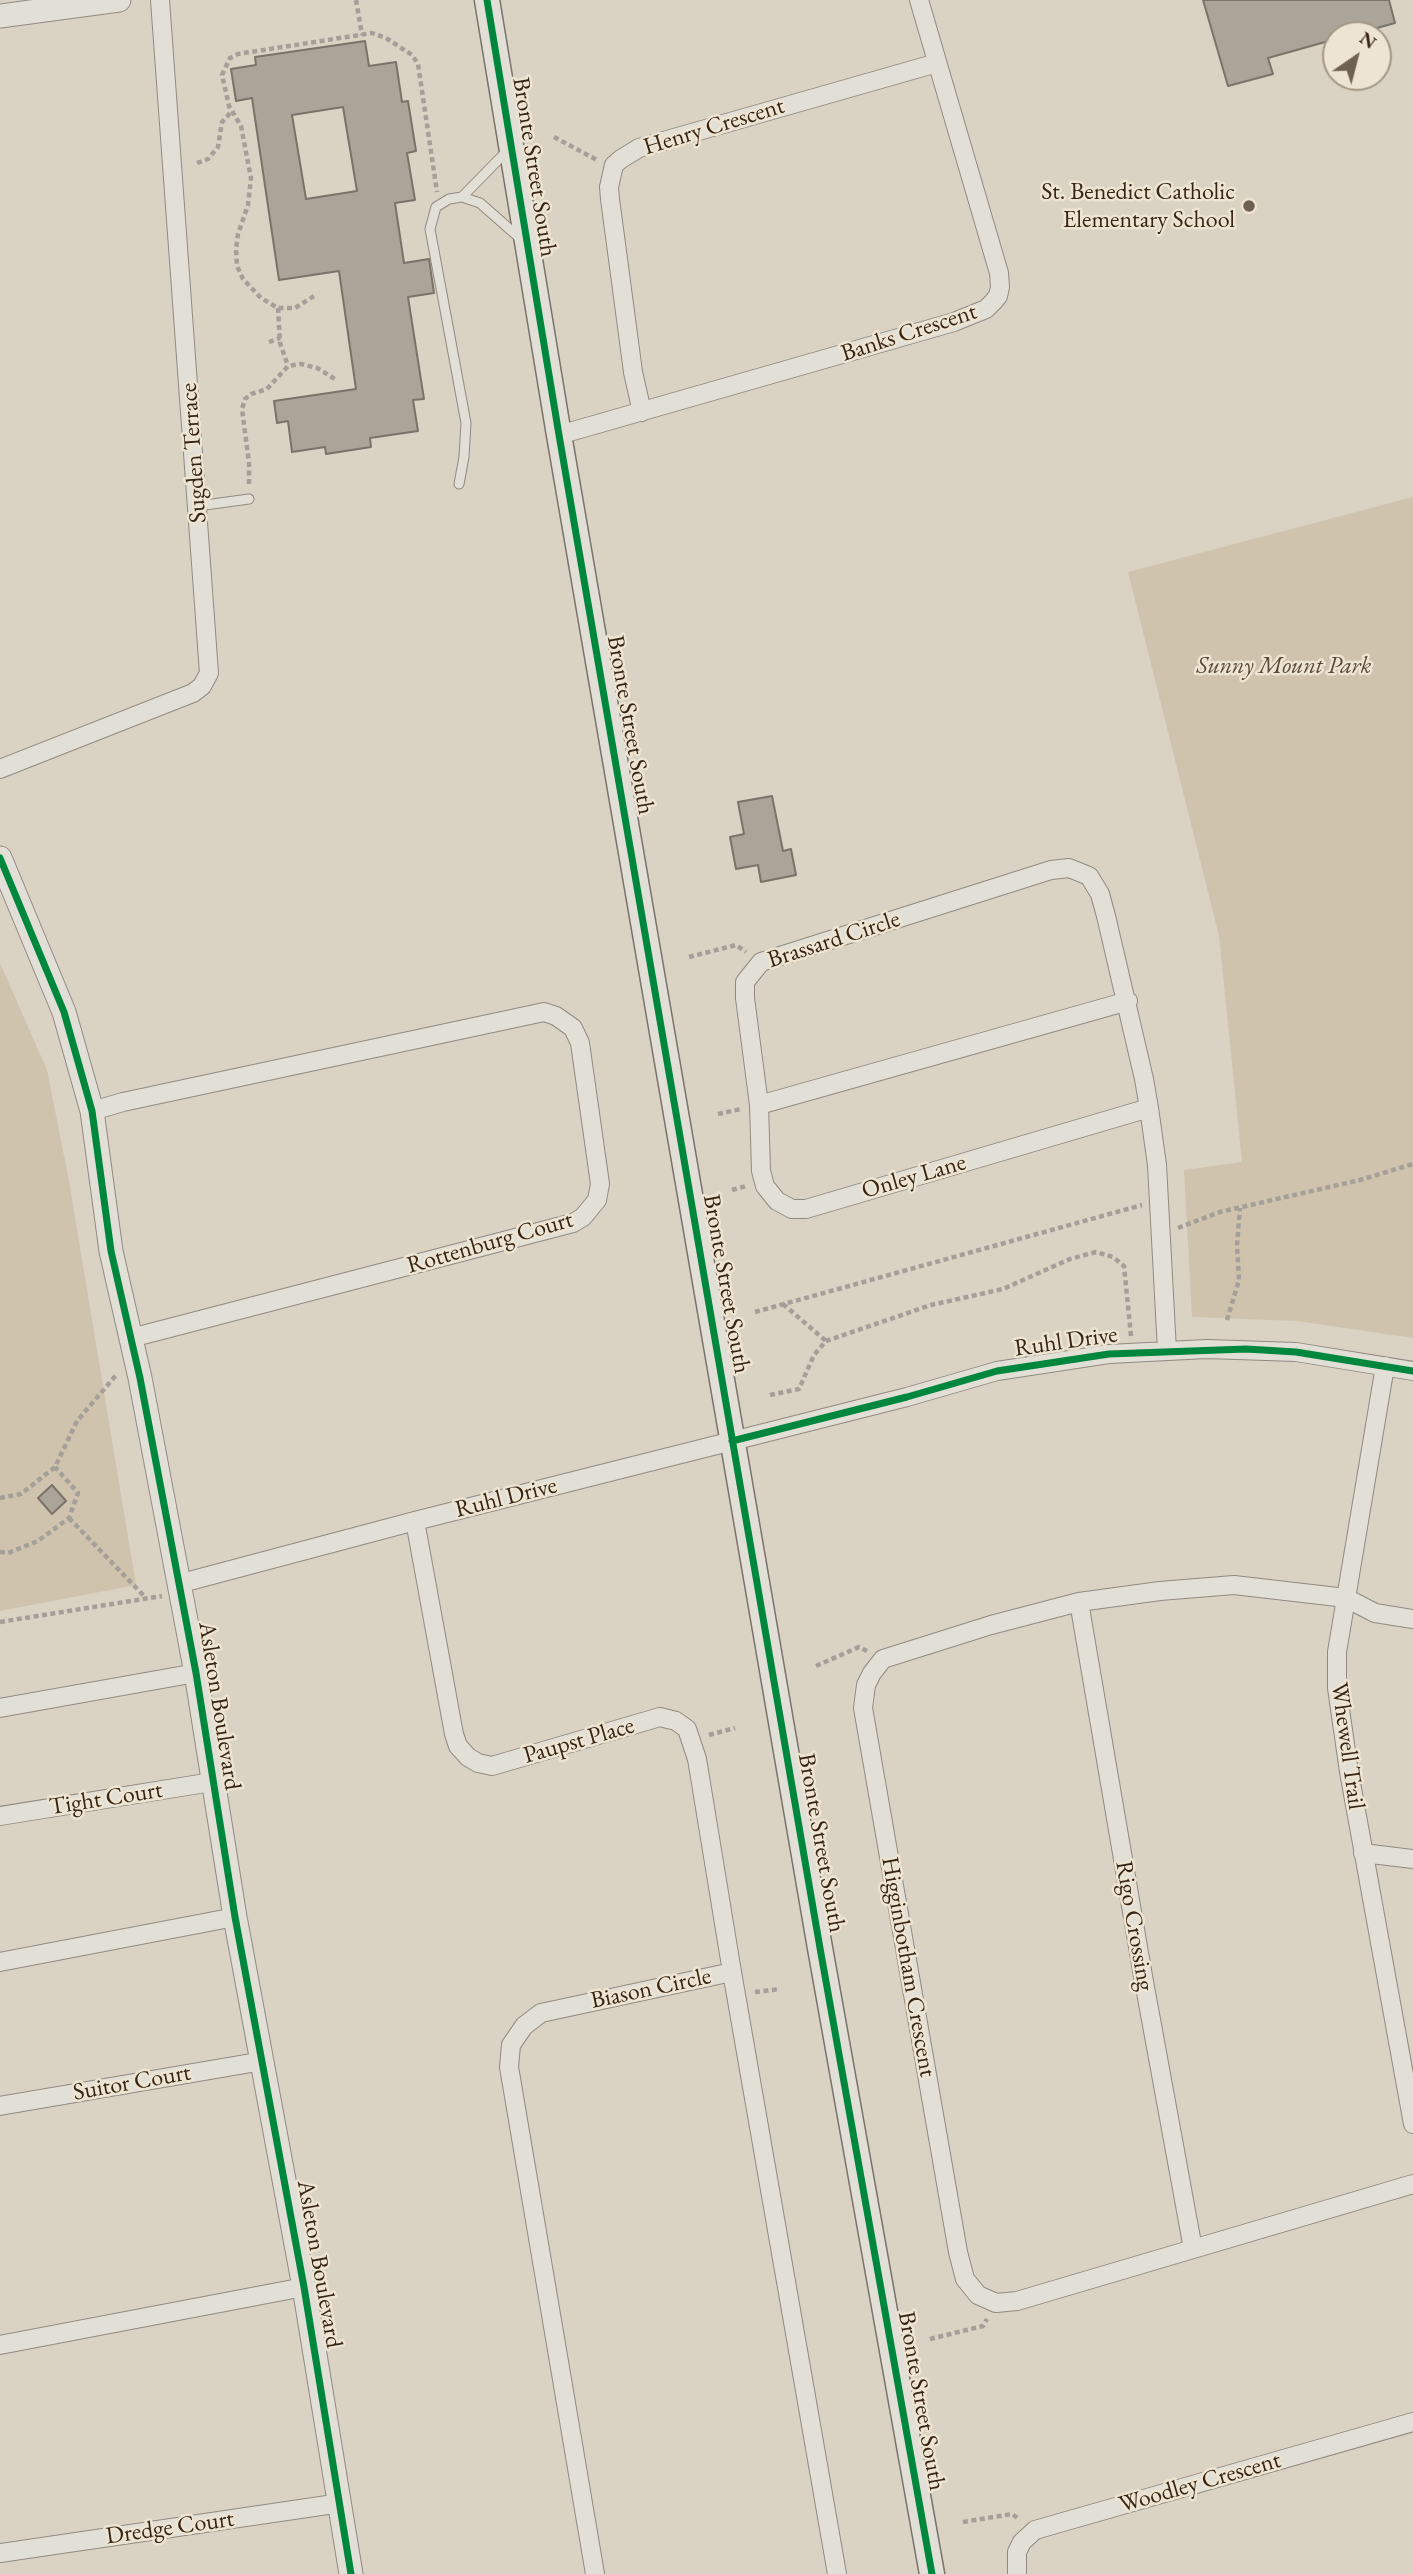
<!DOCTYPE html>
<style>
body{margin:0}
#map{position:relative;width:1413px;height:2574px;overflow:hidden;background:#dad2c3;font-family:"EB Garamond",serif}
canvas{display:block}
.north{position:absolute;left:1322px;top:21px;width:70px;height:70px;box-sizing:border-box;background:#ede4d2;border:2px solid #a49786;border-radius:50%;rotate:35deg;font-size:19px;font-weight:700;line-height:28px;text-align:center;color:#362415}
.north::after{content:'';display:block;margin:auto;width:24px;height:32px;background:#6f6152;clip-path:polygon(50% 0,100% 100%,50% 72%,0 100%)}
</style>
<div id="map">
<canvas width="1413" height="2574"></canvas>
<div class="north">N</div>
</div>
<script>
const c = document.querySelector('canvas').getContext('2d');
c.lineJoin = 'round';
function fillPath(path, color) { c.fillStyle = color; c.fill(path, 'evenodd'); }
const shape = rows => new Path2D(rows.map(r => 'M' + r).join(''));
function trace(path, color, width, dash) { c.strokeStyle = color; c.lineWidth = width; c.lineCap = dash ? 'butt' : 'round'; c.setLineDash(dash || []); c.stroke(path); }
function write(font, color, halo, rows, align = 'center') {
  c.font = font + ' "EB Garamond",serif'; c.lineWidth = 5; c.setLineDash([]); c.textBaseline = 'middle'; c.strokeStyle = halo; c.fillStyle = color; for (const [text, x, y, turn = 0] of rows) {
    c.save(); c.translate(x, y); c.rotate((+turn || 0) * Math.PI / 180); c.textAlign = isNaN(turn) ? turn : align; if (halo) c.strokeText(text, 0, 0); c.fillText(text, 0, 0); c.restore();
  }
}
fillPath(shape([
 [1413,497,1413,1338,1297,1321,1192,1317,1184,1170,1242,1162,1219,936,1128,572],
 [0,963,47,1070,69,1181,136,1585,0,1611]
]), '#cfc3ae');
const building = shape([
 [1203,0,1389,0,1395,23,1352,35,1336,35,1336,39,1268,58,1273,74,1228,86,1203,0],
 [365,41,369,66,396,62,402,102,408,101,416,151,407,153,415,200,395,203,404,263,429,259,434,293,408,297,424,399,413,400,418,431,370,438,371,447,326,454,325,447,292,452,288,421,277,423,274,401,356,389,339,271,279,280,252,98,236,101,231,69,256,65,255,57,365,41],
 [343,107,357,191,306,199,292,115,343,107],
 [772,796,783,851,791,849,796,875,761,882,758,865,736,869,730,837,744,834,738,802,772,796],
 [52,1485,66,1501,52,1514,38,1498,52,1485]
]);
fillPath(building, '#aba499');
trace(building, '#7a7369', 2);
const service = shape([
 [462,197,507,151],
 [459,484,464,457,466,423,430,229,436,207,449,199,462,197,480,203,522,240],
 [198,506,249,499]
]);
const minor = shape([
 [642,412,633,372,610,199,609,187,614,165,621,159,639,148,937,63],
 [559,435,954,322,986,309,993,302,998,296,1000,287,999,273,919,0],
 [0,769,193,693,202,686,209,673,160,0],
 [759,1105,1128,1001],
 [1149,1108,806,1209,792,1209,777,1201,765,1186,761,1171,759,1105,745,998,745,982,761,962,1051,870,1069,868,1089,876,1100,894,1106,916,1144,1079,1149,1108,1157,1165,1167,1351],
 [92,1111,123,1102,544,1012,556,1016,573,1028,580,1043,600,1184,597,1200,583,1217,573,1223,131,1338],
 [1385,1366,1337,1652,1337,1688,1349,1772,1413,2124],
 [415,1521,454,1734,458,1746,468,1757,478,1763,492,1766,660,1717,676,1721,687,1729,697,1759,732,1972],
 [178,1584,415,1521,907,1397,997,1371,1109,1354,1207,1349,1296,1352,1413,1371],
 [1079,1602,1143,1976,1193,2249],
 [1413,1619,1375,1613,1346,1598,1234,1585,1160,1591,1079,1602,991,1625,883,1659,872,1673,866,1685,863,1708,958,2252,965,2279,978,2295,996,2303,1017,2301,1413,2184],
 [0,1708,196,1673],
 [0,1816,212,1782],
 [1363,1853,1413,1859],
 [0,1962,235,1917],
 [0,2106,263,2061],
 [0,2345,304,2287],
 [0,2553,341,2503],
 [595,2574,509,2067,511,2045,524,2026,541,2013,732,1972,837,2574],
 [1017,2574,1017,2552,1022,2542,1035,2530,1413,2422]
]);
const tertiary = shape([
 [0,16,119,0],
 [0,858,64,1012,92,1111,111,1251,140,1378,196,1673,235,1917,304,2287,351,2574]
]);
const secondary = shape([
 [487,0,559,435,820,1948,932,2574]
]);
trace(service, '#918a80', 11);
trace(minor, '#918a80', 20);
trace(tertiary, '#918a80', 25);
trace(secondary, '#7a7369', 27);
trace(shape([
 [356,0,362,35],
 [554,137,597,160],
 [197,163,208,159,218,147,222,122,232,111],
 [314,296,295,308,278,308,261,298,243,279,237,266,236,250,238,234,248,205,251,178,241,126,229,106,222,75,230,58,238,54,372,33,386,38,412,55,418,64,437,192],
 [278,308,280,343,288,366],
 [269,342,280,338],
 [249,484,249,463,242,409,245,399,251,394,267,389,288,366,301,364,317,368,335,379],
 [689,957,736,945,746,952],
 [718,1114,741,1109],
 [732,1190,746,1186],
 [1178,1228,1220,1212,1360,1180,1413,1164],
 [783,1304,826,1341],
 [755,1312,1142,1205],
 [1227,1320,1239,1280,1237,1245,1240,1208],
 [770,1395,799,1389,814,1355,826,1341,931,1305,1003,1289,1070,1259,1096,1252,1113,1257,1124,1266,1131,1336],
 [0,1498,21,1494,55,1467,77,1421,117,1374],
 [69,1518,146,1598],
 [0,1552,8,1553,38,1541,69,1518,78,1493,55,1467],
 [0,1622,162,1596],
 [816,1666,859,1647,867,1651],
 [709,1735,735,1728],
 [755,1992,780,1989],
 [930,2339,983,2326,987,2319],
 [963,2522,1012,2514,1020,2520]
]), '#a49f98', 4.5, [5, 3.5]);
trace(service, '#e2dfd7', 9);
trace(minor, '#e2dfd7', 18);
trace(tertiary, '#e2dfd7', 23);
trace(secondary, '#e2dfd7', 24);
trace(shape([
 [487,0,559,435,820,1948,932,2574],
 [0,858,64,1012,92,1111,111,1251,140,1378,196,1673,235,1917,304,2287,351,2574],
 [732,1441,907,1397,997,1371,1109,1354,1246,1349,1296,1352,1413,1371]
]), '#00873e', 7);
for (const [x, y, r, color] of [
 [1249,206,7,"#6f6152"]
]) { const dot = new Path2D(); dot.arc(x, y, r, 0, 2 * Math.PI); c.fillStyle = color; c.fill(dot); trace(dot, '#ede4d2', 2.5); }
write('24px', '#362415', '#ede4d2', [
 ["Henry Crescent",714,127,-17],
 ["Bronte Street South",534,167,81],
 ["Banks Crescent",909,333,-18],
 ["Sugden Terrace",194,453,-94],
 ["Bronte Street South",630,725,80],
 ["Brassard Circle",834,940,-18],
 ["Onley Lane",914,1177,-16],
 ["Rottenburg Court",490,1243,-16],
 ["Bronte Street South",726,1284,80],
 ["Ruhl Drive",1066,1342,-8],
 ["Ruhl Drive",506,1498,-14],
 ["Asleton Boulevard",219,1706,81],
 ["Paupst Place",579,1741,-16],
 ["Whewell Trail",1347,1746,82],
 ["Tight Court",106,1799,-9],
 ["Bronte Street South",821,1843,80],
 ["Rigo Crossing",1134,1926,80],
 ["Higginbotham Crescent",908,1967,80],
 ["Biason Circle",651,1989,-12],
 ["Suitor Court",132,2083,-10],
 ["Asleton Boulevard",319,2264,80],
 ["Bronte Street South",921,2401,80],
 ["Woodley Crescent",1200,2483,-16],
 ["Dredge Court",170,2528,-8]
]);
write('24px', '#362415', '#ede4d2', [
 ["St. Benedict Catholic",1235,192],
 ["Elementary School",1235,220]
], 'right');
write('italic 24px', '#5a4937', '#ede4d2', [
 ["Sunny Mount Park",1284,666]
]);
</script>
